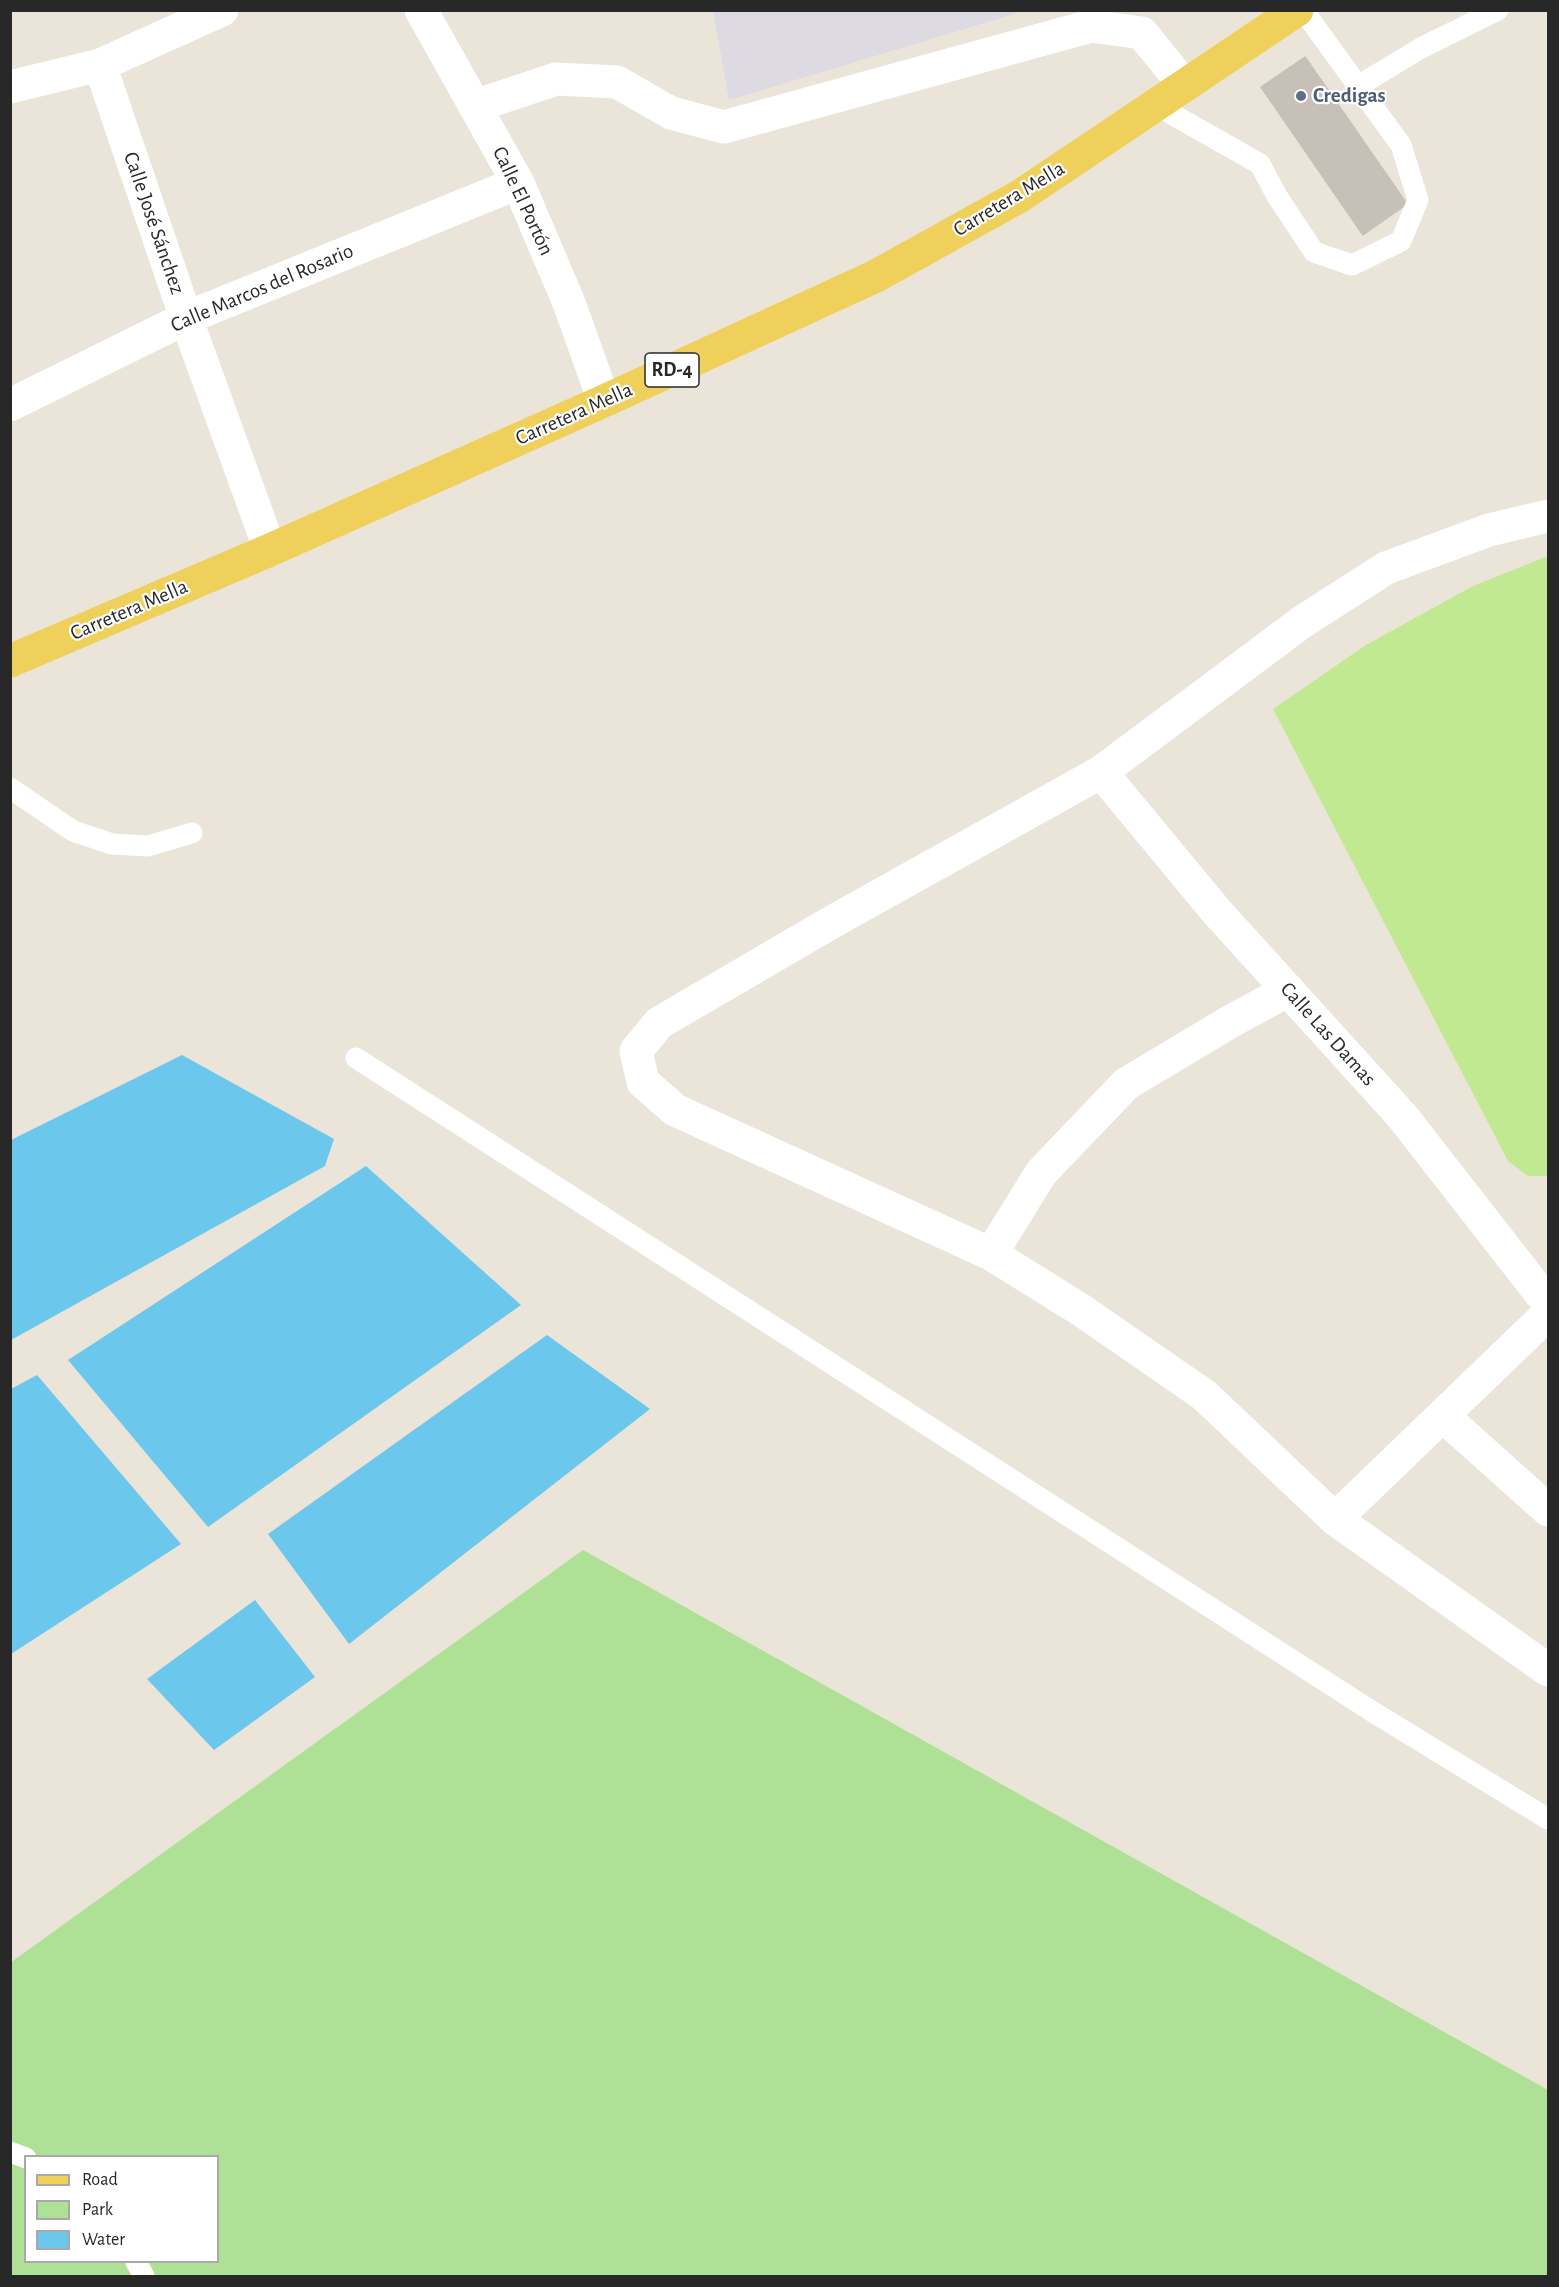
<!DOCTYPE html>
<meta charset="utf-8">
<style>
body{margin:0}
#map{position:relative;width:1559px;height:2287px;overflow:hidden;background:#ebe4d9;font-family:"Alegreya Sans",sans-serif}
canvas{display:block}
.frame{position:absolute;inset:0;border:12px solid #282828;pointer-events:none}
.legend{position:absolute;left:24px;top:2155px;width:195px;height:108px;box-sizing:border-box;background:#fff;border:2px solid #a9a9a9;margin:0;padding:8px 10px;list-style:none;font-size:18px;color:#282828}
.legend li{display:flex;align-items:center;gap:12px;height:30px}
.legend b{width:30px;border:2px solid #a9a9a9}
</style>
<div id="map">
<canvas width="1559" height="2287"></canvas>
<div class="frame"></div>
<ul class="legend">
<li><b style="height:8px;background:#eed05b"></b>Road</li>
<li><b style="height:16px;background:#aee196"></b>Park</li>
<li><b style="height:16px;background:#6cc7ec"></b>Water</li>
</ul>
</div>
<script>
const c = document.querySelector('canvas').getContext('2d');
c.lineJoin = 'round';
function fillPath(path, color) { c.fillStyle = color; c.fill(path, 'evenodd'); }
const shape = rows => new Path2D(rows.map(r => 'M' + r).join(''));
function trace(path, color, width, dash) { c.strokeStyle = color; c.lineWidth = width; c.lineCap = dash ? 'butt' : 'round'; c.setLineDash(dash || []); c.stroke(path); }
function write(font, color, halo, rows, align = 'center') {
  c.font = font + ' "Alegreya Sans",sans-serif'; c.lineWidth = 4.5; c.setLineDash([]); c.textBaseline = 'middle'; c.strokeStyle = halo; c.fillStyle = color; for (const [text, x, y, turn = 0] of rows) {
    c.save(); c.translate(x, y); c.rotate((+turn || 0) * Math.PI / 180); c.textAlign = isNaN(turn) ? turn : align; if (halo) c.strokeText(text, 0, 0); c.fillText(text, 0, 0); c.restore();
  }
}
fillPath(shape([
 [713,10,1024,10,1024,11,729,100]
]), '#dddae3');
fillPath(shape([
 [583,1550,1548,2090,1548,2276,11,2276,10,1963],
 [26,2156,218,2156,218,2262,26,2262]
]), '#aee196');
fillPath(shape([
 [1548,556,1548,1176,1528,1176,1508,1161,1273,709,1366,645,1473,586]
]), '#c1e991');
fillPath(shape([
 [182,1055,334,1139,325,1166,11,1340,11,1140],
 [366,1166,521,1305,208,1527,68,1360],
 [547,1335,650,1409,349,1644,268,1534],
 [37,1375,181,1544,11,1654,11,1389],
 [255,1600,315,1677,214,1750,147,1679]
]), '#6cc7ec');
const building = shape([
 [1305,57,1407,204,1363,235,1261,87,1305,57]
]);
fillPath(building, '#c6c0b9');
trace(building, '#c6c0b3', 1.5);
trace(shape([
 [1303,10,1358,86],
 [1156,105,1260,164,1277,196,1314,252,1352,265,1401,241,1418,200,1401,145,1358,86,1421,48,1498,10],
 [10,788,73,831,112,844,148,846,192,833],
 [356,1058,1373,1712,1548,1819],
 [10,2152,26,2158],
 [136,2262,144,2276]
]), '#fff', 21);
trace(shape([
 [421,10,518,183,569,303,604,401],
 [100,65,186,318,270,550],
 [10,87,100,65,222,10],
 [475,106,556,79,617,82,671,113,724,127,1091,26,1142,33,1184,85],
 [10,405,186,318,518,183],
 [1548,516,1489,530,1386,568,1302,622,1101,772,832,922,659,1023,636,1051,643,1082,675,1110,991,1254,1081,1310,1204,1395,1335,1519,1548,1670],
 [1101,772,1217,912,1402,1116,1548,1303],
 [991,1254,1041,1173,1126,1084,1228,1023,1288,990],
 [1443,1416,1548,1510],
 [1335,1519,1548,1314]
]), '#fff', 33);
trace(shape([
 [10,661,270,550,604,401,876,276,1020,196,1297,10]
]), '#eed05b', 33);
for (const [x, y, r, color] of [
 [1301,96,6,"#5c6f8a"]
]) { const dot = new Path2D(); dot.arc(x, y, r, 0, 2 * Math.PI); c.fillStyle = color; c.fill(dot); trace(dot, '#fff', 2); }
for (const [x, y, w] of [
 [672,370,54]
]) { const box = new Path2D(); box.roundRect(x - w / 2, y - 17, w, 34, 4.5); c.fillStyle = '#fff'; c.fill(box); trace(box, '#282828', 1.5); }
write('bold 20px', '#282828', null, [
 ["RD-4",672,370]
]);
write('bold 21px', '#4e5e75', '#fff', [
 ["Credigas",1313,96]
], 'left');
write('21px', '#282828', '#fff', [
 ["Carretera Mella",1009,199,-31],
 ["Calle El Portón",523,201,65],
 ["Calle José Sánchez",154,223,71],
 ["Calle Marcos del Rosario",262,288,-23],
 ["Carretera Mella",574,414,-24],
 ["Carretera Mella",129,610,-23],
 ["Calle Las Damas",1328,1034,48]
]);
</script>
